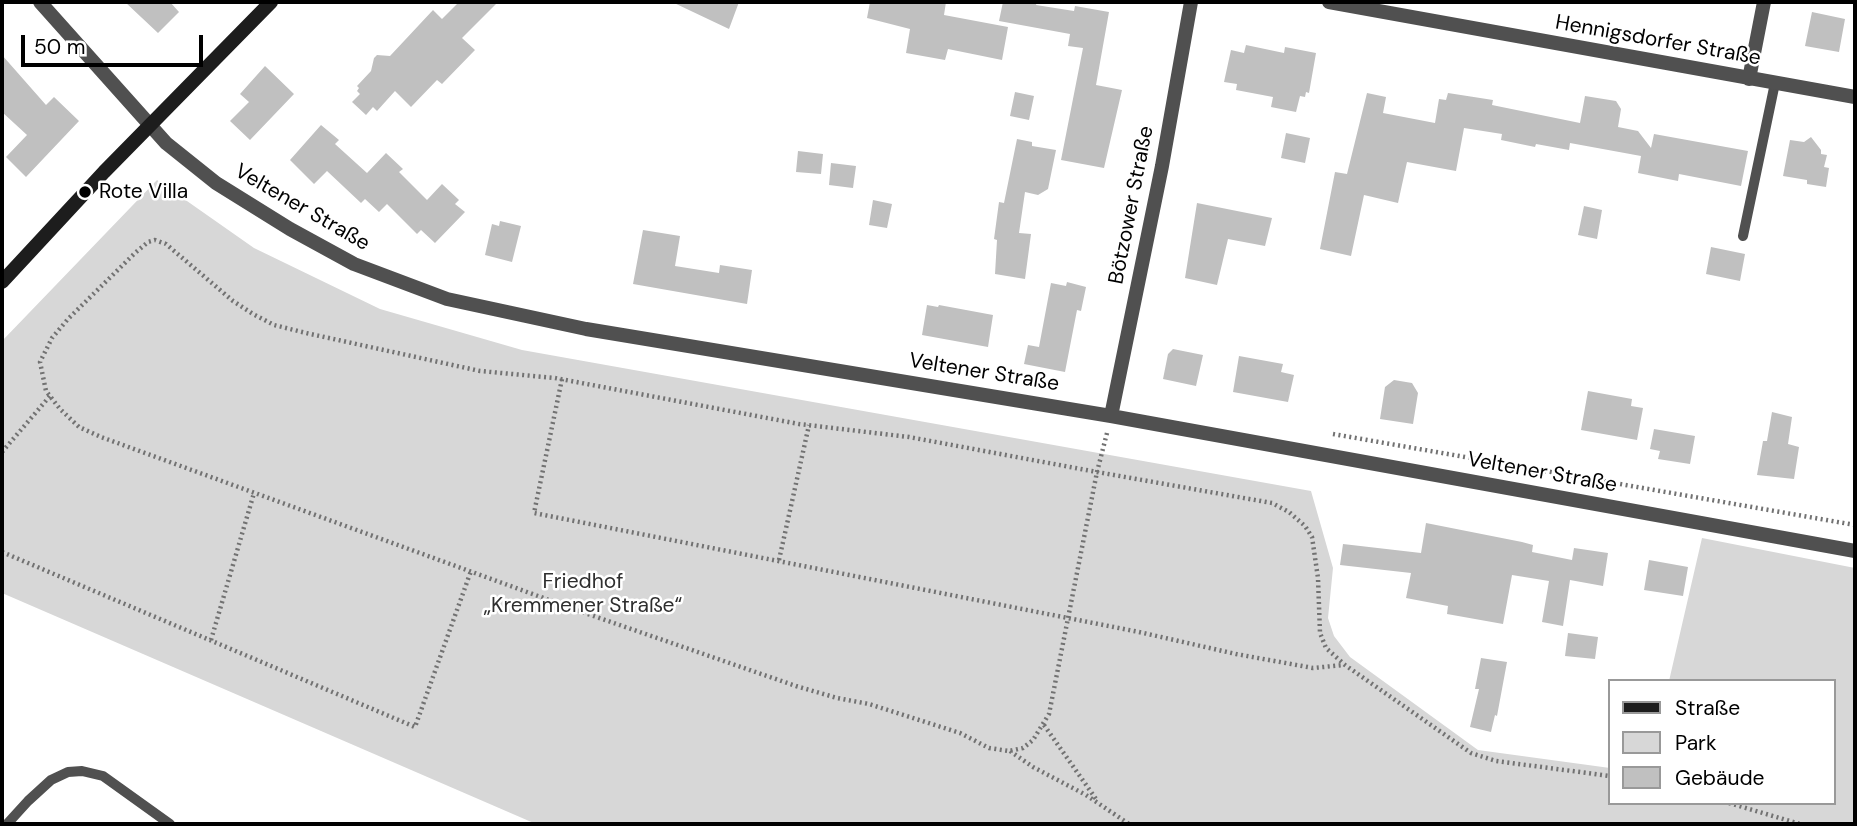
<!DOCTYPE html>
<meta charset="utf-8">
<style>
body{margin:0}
#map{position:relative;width:1857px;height:826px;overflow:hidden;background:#fff;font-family:"DM Sans",sans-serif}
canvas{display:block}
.frame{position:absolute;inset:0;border:4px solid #000;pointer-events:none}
.legend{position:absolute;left:1608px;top:679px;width:228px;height:126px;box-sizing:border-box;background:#fff;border:2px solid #999;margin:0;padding:9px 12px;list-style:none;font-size:21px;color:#000}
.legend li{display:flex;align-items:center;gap:14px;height:35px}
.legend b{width:35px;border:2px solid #999}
.scale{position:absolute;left:21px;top:35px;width:182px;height:32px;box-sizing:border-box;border:4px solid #000;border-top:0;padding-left:9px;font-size:21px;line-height:24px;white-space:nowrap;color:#000;-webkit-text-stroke:5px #fff;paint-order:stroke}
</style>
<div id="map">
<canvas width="1857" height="826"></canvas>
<div class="frame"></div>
<ul class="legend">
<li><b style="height:9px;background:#1d1d1d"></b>Straße</li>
<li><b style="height:19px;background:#d7d7d7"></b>Park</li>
<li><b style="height:19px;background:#c0c0c0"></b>Gebäude</li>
</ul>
<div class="scale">50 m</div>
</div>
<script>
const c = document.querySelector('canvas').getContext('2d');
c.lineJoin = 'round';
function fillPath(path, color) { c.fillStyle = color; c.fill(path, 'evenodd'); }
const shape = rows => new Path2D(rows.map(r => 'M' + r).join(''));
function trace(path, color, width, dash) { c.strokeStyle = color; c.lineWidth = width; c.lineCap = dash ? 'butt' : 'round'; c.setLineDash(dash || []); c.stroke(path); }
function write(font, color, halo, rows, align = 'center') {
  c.font = font + ' "DM Sans",sans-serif'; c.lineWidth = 5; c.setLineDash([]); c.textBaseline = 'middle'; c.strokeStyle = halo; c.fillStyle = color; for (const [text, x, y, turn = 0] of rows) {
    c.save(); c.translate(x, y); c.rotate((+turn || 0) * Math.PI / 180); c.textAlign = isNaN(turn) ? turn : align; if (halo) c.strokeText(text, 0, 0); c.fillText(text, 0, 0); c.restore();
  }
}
fillPath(shape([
 [157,180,254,248,380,309,522,350,1311,491,1333,568,1328,618,1334,636,1350,657,1478,750,1610,768,1610,803,1834,803,1834,681,1669,681,1702,538,1855,568,1855,824,536,824,2,593,2,341]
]), '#d7d7d7');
fillPath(shape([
 [125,2,170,2,179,12,158,33],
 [459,2,498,2,462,38,475,50,442,84,437,80,411,107,395,91,377,111,373,107,366,115,352,102,360,94,357,91,359,88,357,86,371,71,374,58,377,55,390,56,433,10,442,19],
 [672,2,739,2,729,29],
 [870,2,946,2,944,15,1008,27,1002,60,948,49,945,60,906,53,910,29,867,18],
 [1003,2,1037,2,1036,5,1074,11,1075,6,1109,12,1096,85,1122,90,1104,168,1061,160,1083,48,1068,46,1070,34,999,21],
 [1812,12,1845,19,1839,52,1805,46],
 [1246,45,1284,53,1285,47,1316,53,1309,93,1306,92,1305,97,1300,96,1296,112,1271,107,1273,97,1236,90,1237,84,1224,82,1231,50,1244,53],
 [2,55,46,105,54,97,79,121,26,177,6,157,27,135,2,112],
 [265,66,294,94,250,140,230,121,249,102,240,94],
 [1015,92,1034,96,1029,120,1010,116],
 [1367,93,1386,97,1383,113,1435,123,1439,99,1446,100,1448,93,1493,100,1492,105,1580,123,1585,96,1616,101,1621,109,1618,127,1638,131,1651,148,1654,134,1748,151,1741,186,1679,174,1678,181,1638,173,1641,156,1570,143,1569,150,1536,144,1535,147,1501,140,1502,134,1464,128,1456,171,1407,162,1398,203,1364,195,1351,256,1320,249,1335,172,1347,174],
 [321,125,339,140,335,144,367,173,386,153,403,169,399,172,427,200,442,184,459,200,455,204,465,212,435,243,421,230,417,234,387,204,379,212,365,199,361,203,327,171,314,184,290,160],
 [1286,133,1310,138,1305,163,1281,158],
 [1811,137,1821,150,1821,154,1827,155,1824,167,1829,168,1826,187,1807,184,1807,180,1783,176,1790,140,1804,142],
 [1017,139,1032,142,1032,146,1056,150,1048,189,1038,195,1025,192,1019,233,1031,234,1025,279,995,274,997,240,994,239,999,202,1004,203],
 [798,151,823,154,821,174,796,172],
 [831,163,856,166,853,188,829,185],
 [873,200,892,204,887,228,869,225],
 [1197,203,1272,218,1265,246,1228,239,1217,285,1185,278],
 [1584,206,1602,210,1597,239,1578,235],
 [500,221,521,226,512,262,485,255,492,224,499,226],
 [643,230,680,236,675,266,719,273,720,265,752,270,747,304,633,284],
 [1711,247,1745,254,1740,281,1706,274],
 [1067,282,1086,287,1081,311,1077,310,1065,372,1024,364,1028,345,1039,347,1051,283,1066,286],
 [927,305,938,307,939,305,993,315,988,347,922,335],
 [1173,349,1203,355,1196,386,1163,379,1168,354],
 [1239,356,1283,364,1281,372,1294,375,1288,402,1233,392],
 [1394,380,1412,383,1418,393,1413,424,1380,419,1385,387],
 [1588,391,1632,399,1631,406,1643,408,1637,440,1581,430],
 [1772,412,1792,417,1788,444,1799,447,1794,479,1757,475,1763,441,1767,441],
 [1654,429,1695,436,1690,464,1658,459,1660,451,1650,449],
 [1426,523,1522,542,1533,545,1532,552,1572,560,1574,548,1608,553,1603,586,1570,580,1563,626,1542,622,1549,581,1512,575,1503,624,1447,614,1448,606,1406,598,1411,573,1340,565,1343,544,1421,553],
 [1649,560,1688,567,1683,596,1644,590],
 [1568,633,1598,637,1595,659,1565,656],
 [1481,658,1507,662,1497,716,1495,715,1491,732,1470,727,1479,689,1475,689]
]), '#c0c0c0');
trace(shape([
 [562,379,534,513,1139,632,1236,654,1313,668,1344,665],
 [1107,433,1097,472,1049,714,1033,740,1023,748,1009,751,989,748,960,733,869,704,837,698,796,686,582,612,101,437,79,427,60,409,46,391,40,362,52,338,68,319,135,253,148,242,155,240,166,244,233,301,253,314,274,325,306,333,480,371,555,378,799,424,909,437,1097,472,1272,503,1289,512,1305,526,1312,537,1318,578,1320,633,1326,648,1345,665,1471,753,1496,761,1610,776],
 [1333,434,1855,525],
 [2,452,50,396],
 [2,552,415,727,471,571],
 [779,560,809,425],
 [211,640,254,493],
 [1044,725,1096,799],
 [1010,751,1033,767,1086,795,1129,824],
 [1729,803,1800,824]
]), '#727272', 4.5, [2, 3.5]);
trace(shape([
 [1743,236,1775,83],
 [7,824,28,801,51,780,68,772,82,771,103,776,170,824]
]), '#505050', 10);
trace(shape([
 [40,2,166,143,216,183,290,229,354,264,447,299,586,329,1111,416,1855,551],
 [1329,2,1855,97],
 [1749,79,1764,2],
 [1111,416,1162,166,1191,2]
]), '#505050', 14);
trace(shape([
 [2,282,104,172,271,2]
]), '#1d1d1d', 14);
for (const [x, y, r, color] of [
 [85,192,7,"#000"]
]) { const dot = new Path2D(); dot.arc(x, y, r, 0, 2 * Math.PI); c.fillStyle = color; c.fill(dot); trace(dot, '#fff', 2.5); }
write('21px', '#000', '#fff', [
 ["Hennigsdorfer Straße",1658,41,10],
 ["Bötzower Straße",1132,205,-79],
 ["Veltener Straße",302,208,30],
 ["Veltener Straße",984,373,9],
 ["Veltener Straße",1542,473,10]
]);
write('21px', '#000', '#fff', [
 ["Rote Villa",99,192]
], 'left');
write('21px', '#2e2e2e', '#fff', [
 ["Friedhof",583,582],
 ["„Kremmener Straße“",583,606]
]);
</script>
